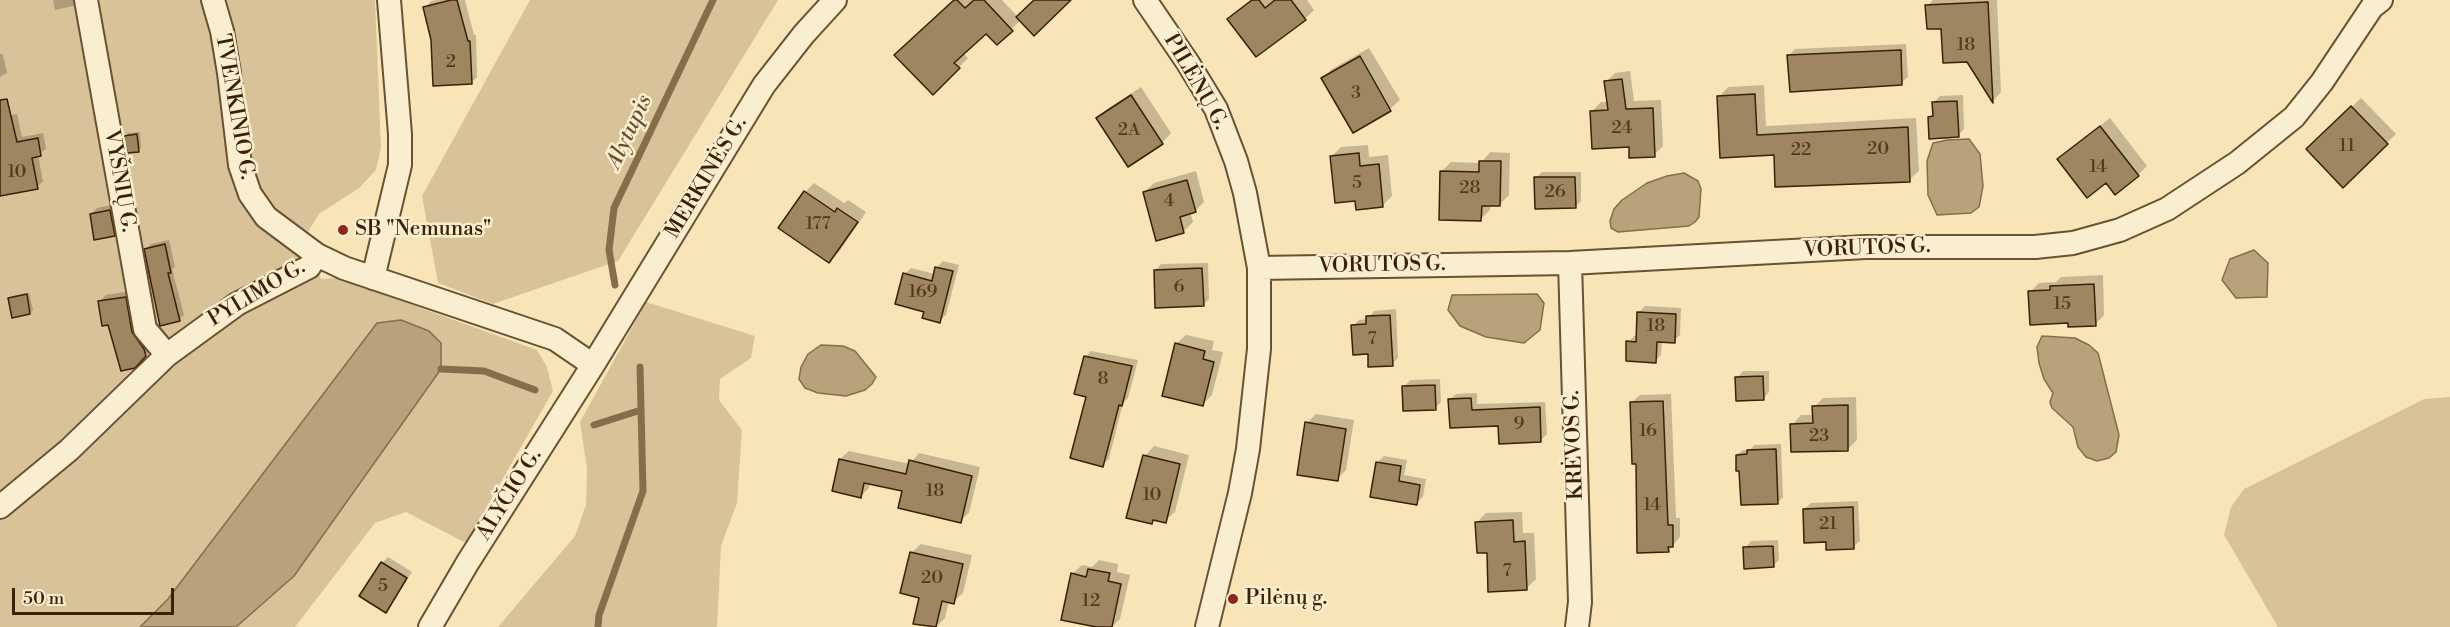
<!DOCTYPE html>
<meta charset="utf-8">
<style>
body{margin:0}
#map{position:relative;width:2450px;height:627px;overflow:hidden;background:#f8e5b7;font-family:"Libre Bodoni",serif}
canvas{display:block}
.scale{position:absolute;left:12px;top:588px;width:162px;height:27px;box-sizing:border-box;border:3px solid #3c1f04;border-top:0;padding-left:8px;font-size:18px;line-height:21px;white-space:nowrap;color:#3c1f04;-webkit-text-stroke:4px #faeed0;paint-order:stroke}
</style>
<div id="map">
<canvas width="2450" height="627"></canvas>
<div class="scale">50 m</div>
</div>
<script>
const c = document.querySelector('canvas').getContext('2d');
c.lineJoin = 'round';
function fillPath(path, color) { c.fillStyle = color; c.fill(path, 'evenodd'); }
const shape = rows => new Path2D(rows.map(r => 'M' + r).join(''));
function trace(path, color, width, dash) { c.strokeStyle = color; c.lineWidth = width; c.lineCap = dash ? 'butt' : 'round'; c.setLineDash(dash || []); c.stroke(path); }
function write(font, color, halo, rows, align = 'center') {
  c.font = font + ' "Libre Bodoni",serif'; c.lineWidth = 5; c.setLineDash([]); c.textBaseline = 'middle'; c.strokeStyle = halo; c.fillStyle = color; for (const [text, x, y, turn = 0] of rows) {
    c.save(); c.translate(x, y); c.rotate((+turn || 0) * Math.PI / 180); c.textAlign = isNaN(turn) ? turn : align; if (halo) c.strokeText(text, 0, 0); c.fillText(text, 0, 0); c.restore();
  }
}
fillPath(shape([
 [0,0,375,0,381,148,376,170,359,188,319,214,306,235,321,279,338,278,537,350,547,367,553,391,466,543,406,512,375,523,295,627,236,627,294,576,168,599,140,627,0,627],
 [530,0,778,0,618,261,493,304,438,283,422,196],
 [646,302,755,336,751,358,720,379,719,400,742,430,737,503,721,546,717,627,498,627,575,536,586,505,587,469,580,422],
 [2450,397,2450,627,2278,627,2224,535,2231,507,2244,489,2424,399]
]), '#d8c399');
const water = shape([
 [1969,139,1980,154,1983,186,1979,207,1971,213,1937,215,1928,195,1927,161,1933,143,1947,140,1969,139],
 [1684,173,1698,181,1701,189,1699,217,1695,222,1689,226,1618,232,1611,228,1610,221,1614,209,1622,200,1647,183,1667,176,1684,173],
 [2254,250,2268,263,2267,297,2236,298,2222,280,2230,259,2254,250],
 [1537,294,1544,303,1540,330,1524,343,1486,337,1460,326,1448,310,1452,295,1537,294],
 [401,320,429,331,441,343,441,369,294,576,236,627,140,627,168,599,377,323,401,320],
 [2042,336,2075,338,2089,345,2098,353,2119,435,2116,452,2109,458,2097,461,2086,457,2078,447,2073,427,2052,408,2050,402,2053,393,2044,379,2039,363,2037,347,2042,336],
 [821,345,843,346,855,351,876,377,872,384,865,390,846,396,818,393,805,388,799,379,801,367,808,354,821,345]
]);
fillPath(water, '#b8a27a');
trace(water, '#866e4b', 1.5);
fillPath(shape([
 [53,0,75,0,76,3,73,6,55,10],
 [436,0,465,0,474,35,476,35,477,77,471,83,433,39,425,8,431,1],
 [955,0,1002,0,1018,17,1036,0,1069,0,1021,20,997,43,986,32,963,53,968,58,933,93],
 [1251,0,1307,0,1314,10,1305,19,1229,19],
 [1933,0,1997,0,2001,92,1993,101,1968,60,1927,6],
 [1906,44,1908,77,1901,83,1789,55,1795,49],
 [1369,48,1400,100,1390,109,1354,131,1323,78,1332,69],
 [0,54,3,54,7,73,0,77],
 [1630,71,1634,101,1661,100,1663,146,1654,155,1630,146,1592,111,1601,102,1609,102,1606,82,1615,73],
 [1764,85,1766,126,1916,118,1919,171,1909,180,1775,154,1719,97,1728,87],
 [1141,87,1171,133,1162,143,1098,118,1107,109],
 [1963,95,1964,129,1958,136,1929,118,1934,113,1933,103,1940,96],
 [2361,98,2396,134,2343,186,2309,149],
 [17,114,22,137,43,133,46,149,38,155,43,181,37,187,0,180,0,117],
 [2110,118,2147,166,2138,175,2106,181,2059,159],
 [140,132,141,148,139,150,126,136,128,133],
 [1368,145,1369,157,1388,155,1392,196,1382,206,1357,200,1331,157,1341,147],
 [1490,152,1510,153,1509,195,1499,205,1490,204,1490,210,1480,220,1441,172,1451,162,1481,163],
 [1196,171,1204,202,1195,211,1190,212,1193,222,1183,232,1144,192,1154,183],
 [1542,172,1581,172,1581,201,1575,207,1536,178],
 [814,183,844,203,848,200,866,212,839,252,829,261,805,192],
 [116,204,120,228,114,235,91,214,97,208],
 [169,240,175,267,172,269,184,315,179,319,146,249,151,244],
 [943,261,959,265,946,315,939,321,905,274,911,268,935,274,937,267],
 [1208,263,1209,299,1203,305,1155,271,1161,264],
 [2103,275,2104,315,2095,325,2069,322,2030,292,2039,283,2056,282,2061,277],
 [131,291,152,349,134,366,109,324,100,301,106,295],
 [29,293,33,310,30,313,10,299,13,296],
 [1645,306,1681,308,1680,335,1674,341,1662,340,1661,355,1655,361,1628,342,1634,336,1638,336,1639,312],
 [1396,309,1398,358,1392,364,1369,353,1353,326,1359,320,1368,319,1374,311],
 [1186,335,1214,341,1212,350,1223,352,1212,395,1203,404,1176,344],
 [1091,351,1138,360,1128,398,1123,403,1109,459,1102,465,1087,396,1085,357],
 [1743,371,1769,371,1769,392,1763,399,1737,378],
 [1440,379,1441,402,1435,408,1404,387,1410,380],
 [1477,393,1477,404,1545,402,1547,434,1541,440,1500,424,1449,400,1456,394],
 [1671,394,1676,518,1680,518,1680,537,1668,551,1637,462,1632,402,1640,395],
 [1856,397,1857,440,1848,449,1792,425,1801,415,1814,415,1814,407,1823,398],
 [1316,414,1354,420,1346,470,1337,479,1307,423],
 [1781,444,1783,497,1777,503,1741,470,1737,455,1743,450,1750,450,1754,445],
 [1154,446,1189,455,1175,512,1165,521,1155,519,1151,523,1127,517,1145,456],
 [849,451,910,464,919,453,980,467,969,513,960,521,904,490,870,483,869,488,861,496,840,459],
 [1384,456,1407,460,1404,475,1426,479,1423,497,1416,503,1377,463],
 [1858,501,1860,541,1853,547,1827,540,1804,509,1811,503],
 [1522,512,1523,533,1534,533,1536,579,1526,589,1488,551,1477,522,1486,513],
 [1778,540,1779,560,1773,566,1745,548,1751,541],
 [921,544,972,555,963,593,953,602,949,601,945,618,936,627,915,623,921,597,911,553],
 [388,557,412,572,386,611,382,563],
 [1099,560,1118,564,1117,572,1130,575,1120,619,1112,627,1103,627,1072,574,1082,565,1092,567]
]), '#0003');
trace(shape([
 [615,285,609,250,614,208,713,0],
 [441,369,484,371,535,390],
 [594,425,641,410],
 [598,627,599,615,643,491,640,367]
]), '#866e4b', 7);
const building = shape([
 [451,0,457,0,468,41,470,41,472,84,433,86,431,40,423,7,451,0],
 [954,0,957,0,965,8,974,0,984,0,1013,31,997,45,986,34,954,63,960,68,933,95,894,55,954,0],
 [1034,0,1071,0,1034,36,1016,17,1034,0],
 [1252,0,1259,0,1265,8,1275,0,1291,0,1306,20,1256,57,1227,19,1252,0],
 [1988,2,1993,103,1967,62,1943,63,1941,29,1927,29,1925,5,1988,2],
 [1901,50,1902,85,1790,92,1787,55,1901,50],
 [1360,56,1391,111,1353,133,1321,78,1360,56],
 [1622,79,1626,109,1653,108,1655,157,1629,158,1629,147,1592,149,1590,111,1608,110,1604,81,1622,79],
 [1755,94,1757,135,1908,127,1910,182,1775,187,1774,155,1720,158,1717,96,1755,94],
 [1131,95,1163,144,1128,167,1096,118,1131,95],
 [7,99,17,142,38,138,41,156,32,158,38,189,0,196,0,100,7,99],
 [1957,101,1959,137,1929,139,1928,117,1933,116,1932,102,1957,101],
 [2351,106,2388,144,2343,188,2306,149,2351,106],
 [2100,126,2139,176,2115,195,2106,183,2087,198,2057,159,2100,126],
 [137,134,139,152,127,153,124,136,137,134],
 [1359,153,1360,166,1379,164,1383,207,1356,210,1355,201,1335,203,1330,156,1359,153],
 [1479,161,1501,161,1500,206,1482,206,1481,221,1439,220,1440,171,1479,172,1479,161],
 [1534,177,1575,177,1576,208,1535,209,1534,177],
 [1187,180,1196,212,1180,217,1184,233,1156,241,1143,192,1187,180],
 [804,191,835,212,837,208,858,222,829,263,778,228,804,191],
 [110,210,115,236,94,240,90,214,110,210],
 [165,244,171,273,168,273,180,321,160,326,144,249,165,244],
 [935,267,953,271,940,323,922,318,924,312,895,304,903,273,932,281,935,267],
 [1202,268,1204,306,1155,308,1154,270,1202,268],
 [2094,284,2096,326,2068,327,2068,323,2030,325,2028,291,2050,290,2050,286,2094,284],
 [27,294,30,314,12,318,8,298,27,294],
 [126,297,132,332,144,349,146,356,135,368,121,371,108,325,102,326,98,301,126,297],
 [1637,312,1676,314,1675,343,1657,342,1656,363,1626,361,1626,341,1636,342,1637,312],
 [1390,315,1393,366,1368,367,1368,354,1353,355,1351,325,1366,324,1366,316,1390,315],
 [1175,343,1205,351,1203,359,1214,362,1203,406,1162,396,1175,343],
 [1084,356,1132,366,1122,406,1119,405,1103,467,1070,458,1086,397,1074,394,1084,356],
 [1763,376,1764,400,1736,401,1735,377,1763,376],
 [1435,385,1436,410,1403,411,1402,386,1435,385],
 [1471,398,1472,410,1540,407,1541,442,1499,444,1498,426,1450,428,1448,399,1471,398],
 [1663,401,1668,525,1673,525,1673,547,1668,547,1669,552,1637,553,1636,464,1632,464,1630,402,1663,401],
 [1848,405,1848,451,1791,452,1790,424,1813,423,1812,406,1848,405],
 [1305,422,1346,429,1338,481,1297,475,1305,422],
 [1776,449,1778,504,1741,505,1739,471,1736,471,1736,455,1747,454,1747,450,1776,449],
 [1143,455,1180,464,1166,523,1153,520,1152,524,1126,518,1143,455],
 [839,459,906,474,909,460,972,476,961,523,898,508,902,491,864,483,861,498,832,491,839,459],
 [1376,462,1401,466,1399,481,1420,485,1417,505,1370,497,1376,462],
 [1853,507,1854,549,1826,550,1826,542,1804,543,1803,509,1853,507],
 [1513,520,1514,542,1525,541,1527,590,1488,592,1487,553,1477,553,1475,522,1513,520],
 [1773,546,1774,567,1744,569,1743,547,1773,546],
 [910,552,963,564,954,604,942,601,936,627,913,624,919,598,900,593,910,552],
 [381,562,407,578,386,613,359,596,381,562],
 [1088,569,1110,573,1108,581,1121,584,1112,627,1096,627,1061,620,1071,573,1086,577,1088,569]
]);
fillPath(building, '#9e8661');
trace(building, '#3c1f04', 1.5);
const street = shape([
 [86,0,145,329,167,355],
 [213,0,222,31,229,73,240,165,250,194,266,217,317,255,344,268,555,339,593,365],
 [1145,0,1188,63,1216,109,1236,161,1245,193,1259,268,1259,349,1248,449,1240,493,1207,627],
 [1570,263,1580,602,1577,627],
 [1259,268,1570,263,1866,247,2035,247,2073,243,2120,230,2167,209,2237,163,2294,117,2322,82,2372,7,2381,0],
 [373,278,400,165,400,134,389,0],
 [0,507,69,450,167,355,237,304,309,267,317,255],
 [430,627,468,562,593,365,764,85,804,34,835,0]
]);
trace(street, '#6b5031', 26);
trace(street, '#faeed0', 22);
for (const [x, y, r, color] of [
 [343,230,6,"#8f2418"],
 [1233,599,6,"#8f2418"]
]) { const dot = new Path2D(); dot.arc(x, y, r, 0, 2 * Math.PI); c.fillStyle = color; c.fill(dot); trace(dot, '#faeed0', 2); }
write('18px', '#54391b', null, [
 ["18",1966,46],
 ["2",451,63],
 ["3",1356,94],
 ["24",1622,129],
 ["2A",1129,131],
 ["11",2347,147],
 ["20",1878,150],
 ["22",1801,151],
 ["14",2098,168],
 ["10",17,173],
 ["5",1357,184],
 ["28",1470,189],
 ["26",1555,193],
 ["4",1169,202],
 ["177",818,225],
 ["6",1179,288],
 ["169",923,293],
 ["15",2062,305],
 ["18",1656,327],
 ["7",1372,340],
 ["8",1103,380],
 ["9",1519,425],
 ["16",1648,432],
 ["23",1819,437],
 ["18",935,492],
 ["10",1152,496],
 ["14",1652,506],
 ["21",1828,525],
 ["7",1507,572],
 ["20",932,579],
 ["5",383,587],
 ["12",1091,602]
]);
write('21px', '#3c1f04', '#faeed0', [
 ["PILĖNŲ G.",1195,82,60],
 ["TVENKINIO G.",234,107,80],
 ["MERKINĖS G.",707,178,-59],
 ["VYŠNIŲ G.",119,181,80],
 ["VORUTOS G.",1867,249,-2],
 ["VORUTOS G.",1382,266,-1],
 ["PYLIMO G.",257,294,-31],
 ["KRĖVOS G.",1575,445,-92],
 ["ALYČIO G.",510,495,-58]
]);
write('21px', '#3c1f04', '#faeed0', [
 ["SB \"Nemunas\"",355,230],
 ["Pilėnų g.",1245,599]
], 'left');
write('italic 22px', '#674d2d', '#faeed0', [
 ["Alytupis",630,132,-65]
]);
</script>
